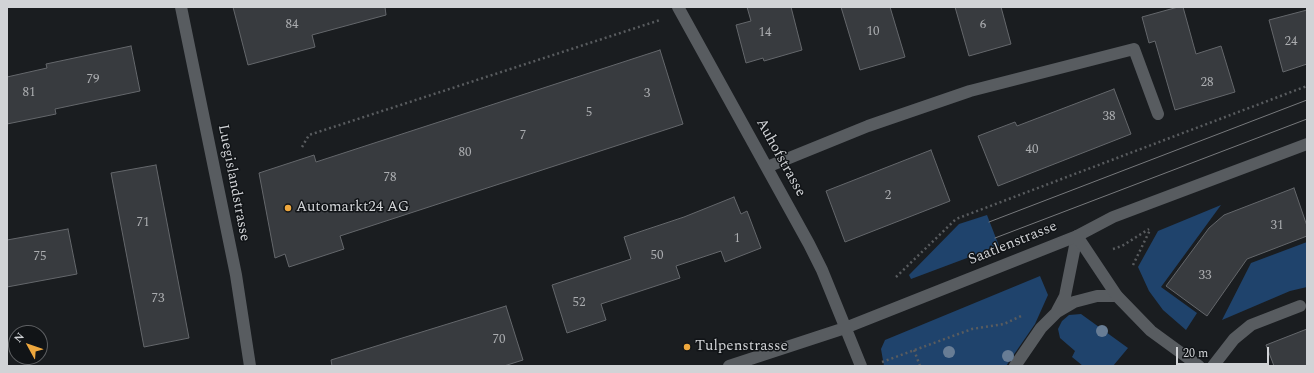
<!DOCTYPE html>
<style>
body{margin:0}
#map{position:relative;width:1314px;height:373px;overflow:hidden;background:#1a1d20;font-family:Spectral,serif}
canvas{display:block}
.frame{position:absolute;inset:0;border:8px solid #d1d3d6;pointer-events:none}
.north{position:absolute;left:8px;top:325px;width:40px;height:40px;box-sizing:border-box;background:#111417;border:1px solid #5e6063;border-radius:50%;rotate:310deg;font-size:11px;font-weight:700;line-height:16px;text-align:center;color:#d1d3d6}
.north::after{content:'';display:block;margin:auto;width:14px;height:18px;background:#eea73d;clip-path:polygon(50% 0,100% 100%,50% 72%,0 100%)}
.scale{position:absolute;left:1176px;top:347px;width:93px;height:18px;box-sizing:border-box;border:2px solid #d1d3d6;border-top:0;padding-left:5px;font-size:12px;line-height:14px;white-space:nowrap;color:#d1d3d6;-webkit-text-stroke:3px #111417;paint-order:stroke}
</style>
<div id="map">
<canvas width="1314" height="373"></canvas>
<div class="frame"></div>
<div class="north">N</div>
<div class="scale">20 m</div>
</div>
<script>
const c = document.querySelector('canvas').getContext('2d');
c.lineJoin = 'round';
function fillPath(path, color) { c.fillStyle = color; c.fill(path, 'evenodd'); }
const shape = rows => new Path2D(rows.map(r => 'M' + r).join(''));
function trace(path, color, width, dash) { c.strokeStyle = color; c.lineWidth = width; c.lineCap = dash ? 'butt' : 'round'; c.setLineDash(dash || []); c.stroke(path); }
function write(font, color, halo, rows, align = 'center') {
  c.font = font + ' Spectral,serif'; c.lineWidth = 3; c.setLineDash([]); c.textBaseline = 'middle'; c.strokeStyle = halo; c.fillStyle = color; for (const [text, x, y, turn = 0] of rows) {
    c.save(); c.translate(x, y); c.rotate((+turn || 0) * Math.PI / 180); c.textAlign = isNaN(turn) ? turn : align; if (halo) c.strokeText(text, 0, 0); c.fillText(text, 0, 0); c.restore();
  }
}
fillPath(shape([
 [1221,205,1161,287,1197,313,1186,330,1163,310,1149,291,1138,267,1158,231],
 [987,215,999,246,911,279,909,275,959,224],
 [1307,242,1307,287,1290,291,1222,320,1251,263],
 [1040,276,1048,295,1035,324,1006,366,884,366,881,349,885,340],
 [1081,314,1128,348,1113,366,1083,366,1072,357,1075,351,1060,338,1058,329,1062,321,1069,315]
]), '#1f436c');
const building = shape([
 [233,7,385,7,386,15,312,35,315,47,248,65,233,7],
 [747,7,791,7,802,50,764,61,763,58,746,63,736,25,751,21,747,7],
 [841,7,890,7,905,57,860,70,841,7],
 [955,7,1001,7,1011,44,969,56,955,7],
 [1178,7,1183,7,1196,54,1221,46,1235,92,1175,110,1155,41,1149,43,1142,17,1178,7],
 [1307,10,1307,64,1283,72,1269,20,1307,10],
 [131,46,140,91,55,109,56,114,7,124,7,77,47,68,46,64,131,46],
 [660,50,683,124,340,236,344,249,289,267,285,254,275,258,259,173,314,155,316,162,660,50],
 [1114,89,1131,134,998,186,978,136,1015,122,1017,126,1114,89],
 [931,150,950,201,845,242,826,191,931,150],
 [156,165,189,338,144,347,111,173,156,165],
 [1294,188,1307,226,1307,236,1247,259,1207,316,1166,286,1209,228,1224,215,1294,188],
 [734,197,741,214,747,211,761,248,725,262,721,251,676,266,680,278,601,304,606,320,567,333,552,285,631,259,624,237,684,217,734,197],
 [68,229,77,274,7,287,7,240,68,229],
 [506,306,523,360,504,366,332,366,331,360,506,306],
 [1307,329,1307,366,1274,366,1266,345,1307,329]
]);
fillPath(building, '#383b3f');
trace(building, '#64676b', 1);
trace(shape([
 [302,147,309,135,660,20],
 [1113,249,1122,246,1149,229],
 [1133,265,1150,230],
 [896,277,956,219,1307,86],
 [914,350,920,366],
 [882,362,972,329,1004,324,1021,316]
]), '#595c5f', 2.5, [2, 3]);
trace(shape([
 [767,167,868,126,970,91,1134,49,1158,114],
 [1057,311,1065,296,1077,236],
 [1015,366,1041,328,1057,312,1074,302,1097,296,1117,296],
 [1213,366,1234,339,1251,325,1300,306]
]), '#585c60', 12);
trace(shape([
 [181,7,236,275,250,366],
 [678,7,809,244,822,270,861,366],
 [1077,236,1117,296,1151,331,1199,366],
 [729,366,845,328,1077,236,1113,217,1307,144]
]), '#585c60', 12);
trace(shape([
 [989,222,1307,100],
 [995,238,1307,119]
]), '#77797c', 1);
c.fillStyle = '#687d95';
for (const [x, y] of [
 [1102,331],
 [949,352],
 [1008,356]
]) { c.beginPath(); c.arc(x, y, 6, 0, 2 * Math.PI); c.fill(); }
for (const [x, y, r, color] of [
 [288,208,4,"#eea73d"],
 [687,347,4,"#eea73d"]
]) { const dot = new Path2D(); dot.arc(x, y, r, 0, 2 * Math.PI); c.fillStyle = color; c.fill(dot); trace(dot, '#111417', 1.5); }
write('13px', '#abadb0', null, [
 ["84",292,25],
 ["6",983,25],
 ["10",873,32],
 ["14",765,33],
 ["24",1291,42],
 ["79",93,80],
 ["28",1207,83],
 ["81",29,93],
 ["3",647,94],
 ["5",589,113],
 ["38",1109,117],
 ["7",523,136],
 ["40",1032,150],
 ["80",465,153],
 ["78",390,178],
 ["2",888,196],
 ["71",143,223],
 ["31",1277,226],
 ["1",737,239],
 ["50",657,256],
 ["75",40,257],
 ["33",1205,276],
 ["73",158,299],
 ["52",579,303],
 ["70",499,340]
]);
write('15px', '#d1d3d6', '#111417', [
 ["Auhofstrasse",780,158,61],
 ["Luegislandstrasse",233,183,79],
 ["Saatlenstrasse",1013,244,-22]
]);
write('15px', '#d1d3d6', '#111417', [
 ["Automarkt24 AG",296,208],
 ["Tulpenstrasse",695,347]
], 'left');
</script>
